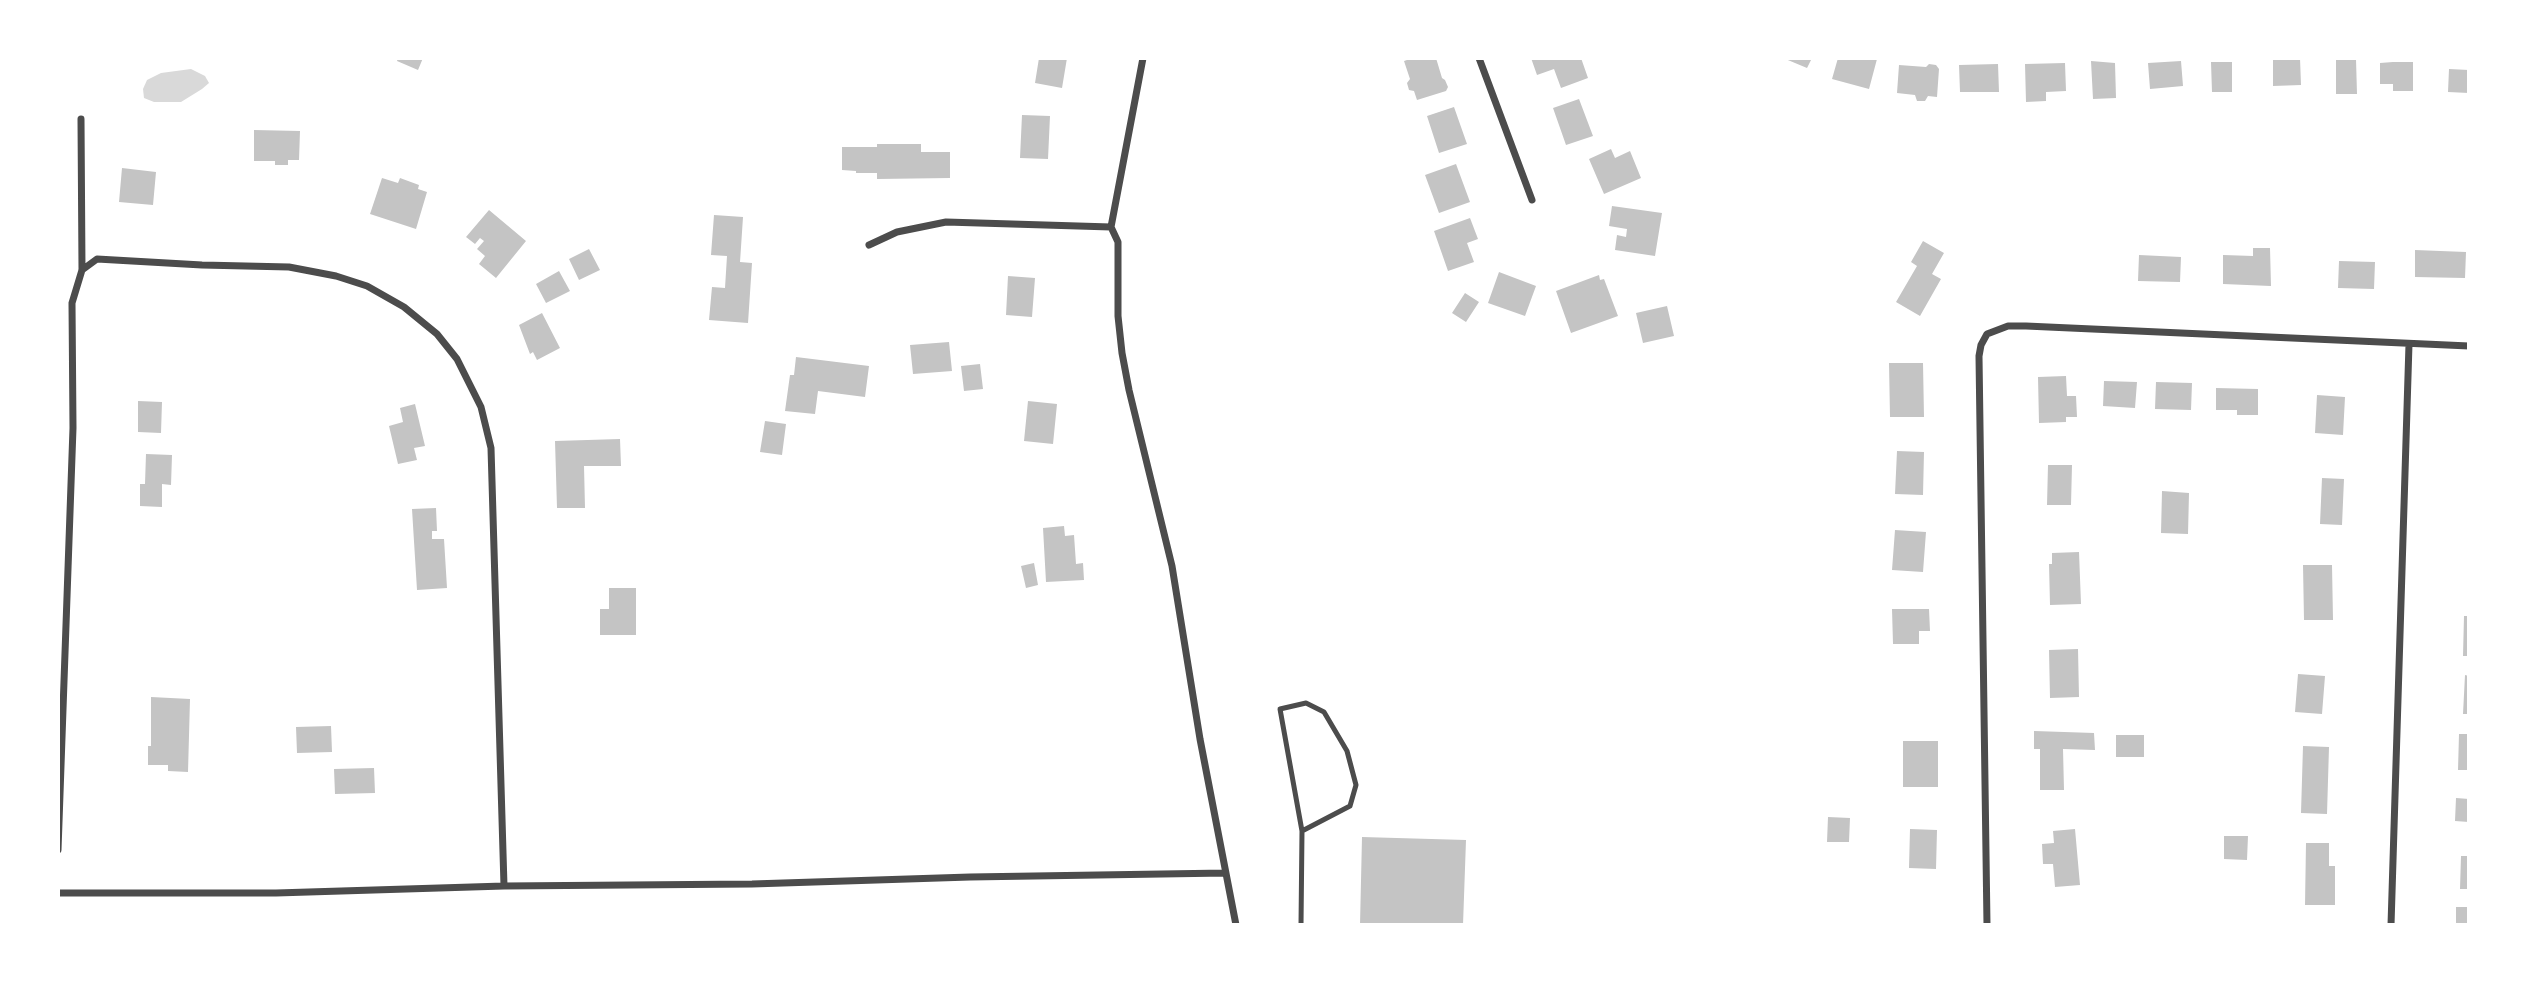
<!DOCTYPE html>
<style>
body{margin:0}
#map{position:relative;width:2527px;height:983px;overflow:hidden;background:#fff;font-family:Figtree,sans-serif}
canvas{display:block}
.frame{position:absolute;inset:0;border:60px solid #fff;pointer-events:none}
</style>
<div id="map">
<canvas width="2527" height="983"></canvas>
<div class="frame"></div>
</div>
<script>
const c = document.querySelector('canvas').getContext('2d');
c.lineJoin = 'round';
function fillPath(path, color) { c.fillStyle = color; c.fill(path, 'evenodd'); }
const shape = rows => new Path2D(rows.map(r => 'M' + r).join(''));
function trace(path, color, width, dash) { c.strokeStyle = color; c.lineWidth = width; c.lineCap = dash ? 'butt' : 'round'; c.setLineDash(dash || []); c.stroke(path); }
fillPath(shape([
 [191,69,205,76,209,83,202,89,181,102,154,102,144,98,143,89,147,80,161,73]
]), '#d9d9d9');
fillPath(shape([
 [398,58,423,58,418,70,397,61],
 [1039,58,1067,58,1062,88,1035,83],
 [1413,58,1436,58,1442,78,1445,80,1448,87,1446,91,1417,100,1414,91,1409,90,1407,83,1410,79,1404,61],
 [1531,58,1581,58,1588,78,1561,88,1554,69,1537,75],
 [1783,58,1812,58,1807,68],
 [1838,58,1877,59,1869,89,1832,79],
 [2273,58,2300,58,2301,85,2273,86],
 [2336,59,2356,59,2357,94,2336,94],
 [2091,61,2115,63,2116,98,2093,99],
 [2181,61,2183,86,2150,89,2148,63],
 [2211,62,2232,62,2232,92,2212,92],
 [2393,62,2413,62,2413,91,2393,91,2393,84,2380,84,2380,63],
 [2065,63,2066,91,2046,92,2046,101,2026,102,2025,64],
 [1929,64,1936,65,1939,69,1937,97,1928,96,1925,101,1917,101,1915,95,1897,93,1899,65,1926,67],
 [1998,64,1999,92,1960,92,1959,65],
 [2449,69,2469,70,2469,93,2448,92],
 [1579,99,1593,136,1566,145,1553,108],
 [1454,107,1467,144,1439,153,1427,116],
 [1022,115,1050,116,1048,159,1020,158],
 [254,130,300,131,299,160,288,160,288,165,275,165,275,161,254,161],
 [877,144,921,144,921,152,950,152,950,178,877,179,877,173,856,173,856,171,842,170,842,147,877,147],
 [1611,149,1615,158,1630,151,1641,178,1604,194,1589,159],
 [1456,164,1470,202,1439,213,1425,175],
 [122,168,156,172,153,205,119,202],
 [382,178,398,183,400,178,419,185,418,189,427,192,416,229,370,214],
 [1612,206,1662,213,1655,256,1615,250,1617,235,1626,237,1627,229,1609,226],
 [489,210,526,241,496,278,479,264,485,256,477,249,484,241,480,238,475,244,466,237],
 [714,215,743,217,740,262,752,263,748,323,709,320,712,287,725,288,727,256,711,255],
 [1470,218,1478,239,1467,243,1474,262,1448,271,1434,231],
 [1923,241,1944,253,1932,274,1941,279,1920,316,1896,302,1917,266,1911,262],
 [2253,248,2270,248,2271,286,2223,284,2223,255,2253,256],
 [589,249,600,270,579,280,569,259],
 [2415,250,2466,252,2465,278,2415,277],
 [2139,255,2181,257,2180,282,2138,281],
 [2339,261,2375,262,2374,289,2338,288],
 [559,271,570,291,546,303,536,284],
 [1499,272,1536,286,1525,316,1488,303],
 [1599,275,1600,280,1604,279,1618,316,1571,333,1556,291],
 [1008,276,1035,278,1032,317,1006,315],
 [1465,293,1479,302,1466,322,1452,313],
 [1667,306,1674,336,1643,343,1636,313],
 [542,313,560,348,537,360,533,352,530,354,519,325],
 [949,342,952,371,913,374,910,345],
 [796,357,869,366,865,397,818,391,815,414,785,411,790,375,794,375],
 [1889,363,1923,363,1924,417,1890,417],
 [980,364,983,389,964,391,961,366],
 [2066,376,2067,396,2076,396,2077,417,2066,417,2066,422,2039,423,2038,377],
 [2104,381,2137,382,2135,408,2103,406],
 [2156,382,2192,383,2191,410,2155,409],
 [2216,388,2258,389,2258,415,2237,415,2237,410,2216,410],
 [2317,395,2345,397,2343,435,2315,433],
 [138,401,162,402,161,433,138,432],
 [1028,401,1057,404,1053,444,1024,441],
 [415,404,425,446,414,448,417,460,398,464,389,426,403,422,400,408],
 [765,421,786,424,782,455,760,452],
 [620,439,621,466,584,466,585,508,557,508,555,441],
 [1897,451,1924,452,1923,495,1895,494],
 [146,454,172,455,171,485,162,484,162,507,140,506,140,484,145,484],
 [2048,465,2072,465,2071,505,2047,505],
 [2322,478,2344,479,2342,525,2320,524],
 [2162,491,2189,493,2188,534,2161,533],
 [436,508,437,531,432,531,432,539,444,539,447,588,417,590,412,509],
 [1064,526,1065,536,1074,535,1076,564,1083,563,1084,580,1046,582,1043,528],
 [1895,530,1926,532,1923,572,1892,570],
 [2079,552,2081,604,2050,605,2049,564,2052,564,2052,553],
 [1034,563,1038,585,1026,588,1021,566],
 [2303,565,2332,565,2333,620,2304,620],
 [609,588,636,588,636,635,600,635,600,609,609,609],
 [1892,609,1929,609,1930,631,1919,631,1919,644,1893,644],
 [2464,616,2469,616,2469,656,2463,656],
 [2078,649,2079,697,2050,698,2049,650],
 [2298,674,2325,676,2322,714,2295,712],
 [2465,675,2469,676,2469,714,2463,714],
 [151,697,190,699,188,772,168,771,168,765,148,765,148,746,151,746],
 [331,726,332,752,297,753,296,727],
 [2034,731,2094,733,2095,750,2063,749,2064,790,2040,790,2040,749,2034,749],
 [2459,734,2469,734,2469,770,2458,770],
 [2116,735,2144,735,2144,757,2116,757],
 [1903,741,1938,741,1938,787,1903,787],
 [2303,746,2329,747,2327,814,2301,813],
 [374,768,375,793,335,794,334,769],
 [2456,798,2469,799,2469,822,2455,821],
 [1828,817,1850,818,1849,842,1827,842],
 [1910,829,1937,830,1936,869,1909,868],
 [2075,829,2080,885,2055,887,2053,864,2043,864,2042,844,2054,843,2053,831],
 [2224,836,2248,836,2247,860,2224,859],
 [1362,837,1466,840,1463,925,1360,925],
 [2306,843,2329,843,2329,866,2335,866,2335,905,2305,905],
 [2461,856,2469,856,2469,889,2460,889],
 [2456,907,2469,907,2469,925,2456,925]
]), '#c4c4c4');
trace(shape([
 [1301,925,1302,831,1280,709,1306,703,1324,712,1347,751,1356,785,1350,806,1302,831]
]), '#4c4c4c', 5);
trace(shape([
 [1143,58,1111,227,1118,242,1118,316,1122,353,1129,390,1172,566,1200,739,1236,925],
 [1479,58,1532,200],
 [869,245,897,232,946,222,1111,227],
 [82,270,97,259,202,265,289,267,336,276,367,286,404,307,437,334,457,359,481,407,491,448,504,886],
 [58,850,73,428,72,303,82,270,81,119],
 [58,893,276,893,504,886,752,884,970,877,1226,873],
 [1987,925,1979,356,1981,345,1987,334,2008,326,2026,326,2469,346],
 [2391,925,2409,344]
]), '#4c4c4c', 7);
</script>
